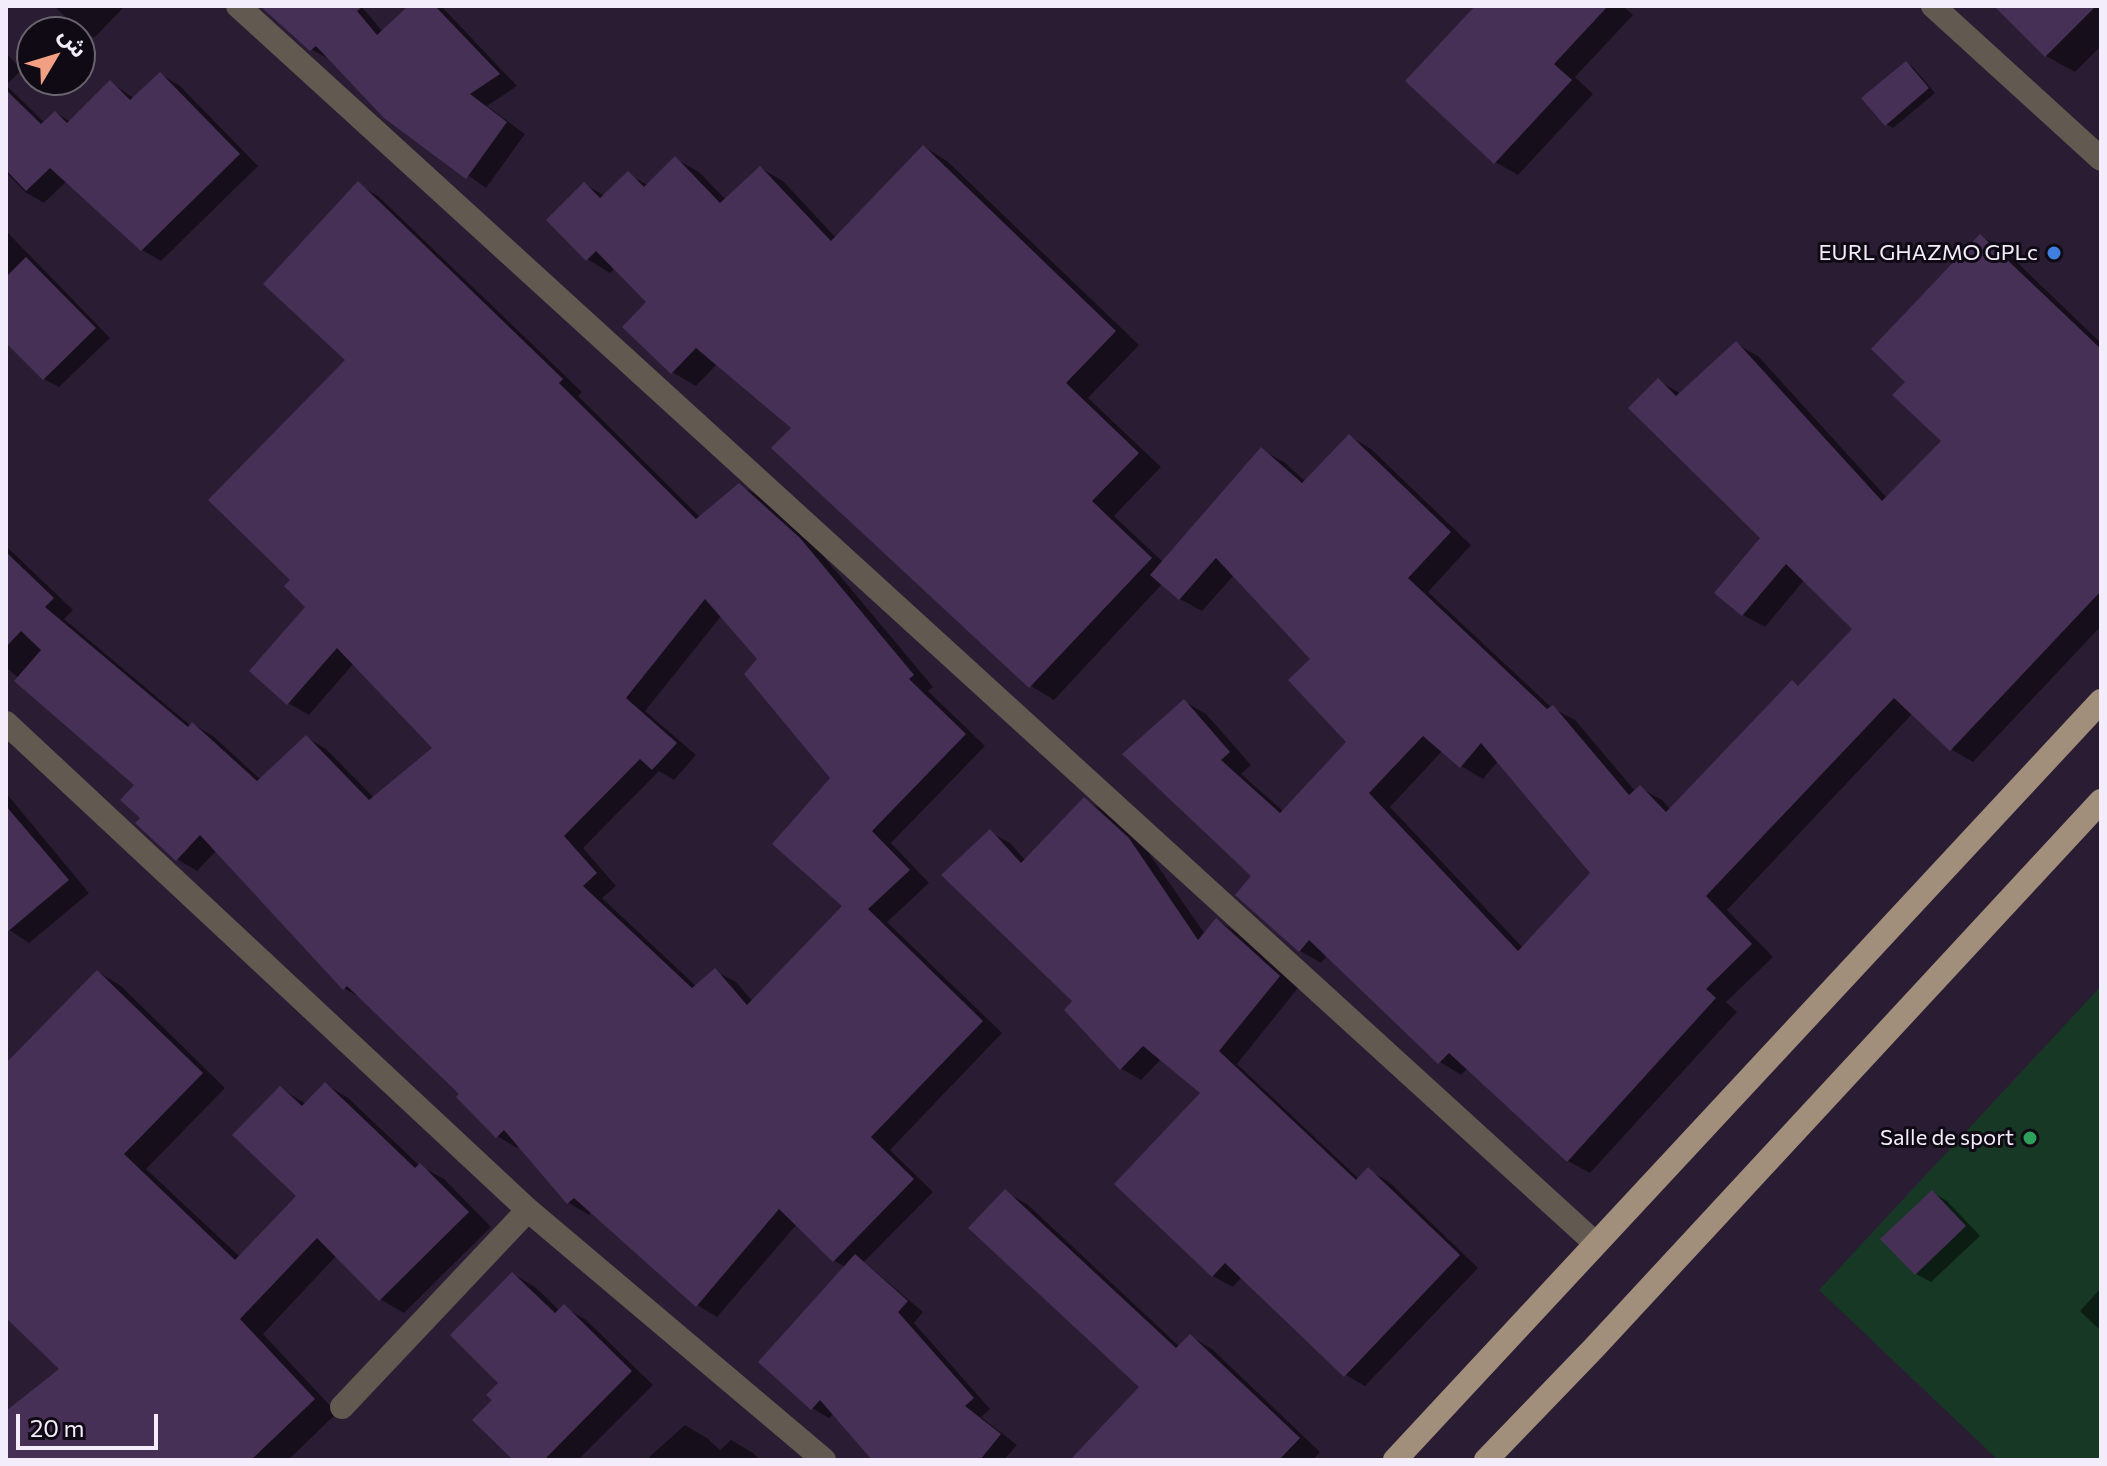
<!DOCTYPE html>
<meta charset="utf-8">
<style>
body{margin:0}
#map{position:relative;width:2107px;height:1466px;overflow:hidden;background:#2a1d33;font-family:Commissioner,"Noto Sans Arabic",sans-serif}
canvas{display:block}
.frame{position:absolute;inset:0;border:8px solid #f3ecfa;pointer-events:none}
.north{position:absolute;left:16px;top:16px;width:80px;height:80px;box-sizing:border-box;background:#0f0a13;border:2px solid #6a646f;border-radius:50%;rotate:52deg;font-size:22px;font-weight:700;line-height:32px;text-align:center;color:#f3ecfa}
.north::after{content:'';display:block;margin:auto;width:28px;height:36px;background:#f39f83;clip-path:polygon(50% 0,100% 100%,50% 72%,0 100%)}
.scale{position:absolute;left:16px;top:1414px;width:142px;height:36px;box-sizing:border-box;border:4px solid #f3ecfa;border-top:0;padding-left:10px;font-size:24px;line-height:28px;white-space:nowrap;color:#f3ecfa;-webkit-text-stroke:6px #0f0a13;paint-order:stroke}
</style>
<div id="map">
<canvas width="2107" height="1466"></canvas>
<div class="frame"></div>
<div class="north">ش</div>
<div class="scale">20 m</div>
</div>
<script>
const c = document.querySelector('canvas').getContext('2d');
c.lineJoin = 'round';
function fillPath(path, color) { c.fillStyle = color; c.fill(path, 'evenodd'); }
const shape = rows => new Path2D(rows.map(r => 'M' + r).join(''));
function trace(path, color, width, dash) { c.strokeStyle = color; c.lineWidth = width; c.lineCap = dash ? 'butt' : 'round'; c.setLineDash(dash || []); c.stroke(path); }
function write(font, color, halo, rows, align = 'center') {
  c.font = font + ' Commissioner,sans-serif'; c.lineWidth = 6; c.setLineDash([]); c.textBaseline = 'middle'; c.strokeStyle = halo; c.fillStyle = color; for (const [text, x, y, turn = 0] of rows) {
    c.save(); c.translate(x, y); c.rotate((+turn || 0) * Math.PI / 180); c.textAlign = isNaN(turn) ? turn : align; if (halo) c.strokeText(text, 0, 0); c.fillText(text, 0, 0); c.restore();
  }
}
fillPath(shape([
 [2101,986,2101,1460,1998,1460,1819,1290]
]), '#173824');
fillPath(shape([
 [54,6,125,6,94,38,76,27],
 [264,6,361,6,383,32,411,6,441,6,517,86,487,106,525,134,486,188,386,117,330,60,311,49],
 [1477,6,1623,6,1633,15,1575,77,1593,94,1518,175,1495,162],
 [1997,6,2101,6,2101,46,2075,72,2046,56],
 [6,53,22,70,6,85,45,123,56,113,71,122,110,82,135,99,160,74,179,85,258,166,161,261,142,250,67,181,44,203,25,192,6,172],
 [1906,63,1913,67,1935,93,1893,128,1886,124],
 [924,147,947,161,1139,345,1088,398,1161,467,1114,516,1164,563,1262,450,1284,462,1306,482,1349,436,1371,449,1471,545,1428,592,1552,708,1575,720,1636,792,1640,788,1662,800,1671,810,1800,687,1855,629,1805,579,1765,627,1743,615,1717,593,1762,538,1658,380,1681,394,1736,344,1758,356,1887,498,1944,441,1908,382,1981,236,2003,249,2101,343,2101,626,1973,762,1951,749,1913,713,1727,910,1773,957,1726,1002,1737,1012,1590,1173,1568,1161,1468,1068,1461,1075,1440,1062,1328,955,1321,963,1300,951,1253,876,1184,701,1206,714,1251,765,1241,774,1284,812,1349,742,1313,659,1234,575,1202,611,1180,599,1163,583,1054,700,1031,686,774,448,793,428,717,364,696,386,672,372,649,302,615,268,610,273,587,259,584,184,605,196,628,174,649,186,676,159,699,172,726,200,761,168,784,182,836,238],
 [1443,750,1461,766,1483,779,1498,761,1592,873,1523,948,1390,807],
 [358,184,378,196,582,392,578,396,701,518,739,485,760,497,820,552,933,687,928,691,985,746,891,843,929,883,887,922,1002,1033,890,1150,933,1192,864,1262,923,1312,914,1323,990,1409,981,1417,1017,1445,1004,1460,875,1460,834,1413,829,1418,812,1408,846,1267,834,1261,797,1224,717,1317,697,1305,592,1211,589,1215,569,1203,520,1146,517,1148,497,1136,462,1094,362,999,344,988,217,850,197,871,177,859,143,818,137,785,6,667,6,546,73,610,64,619,191,726,193,724,213,736,261,780,306,737,326,749,374,798,435,748,354,663,309,715,288,703,308,607,293,580,348,359],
 [722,615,759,659,832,779,845,906,753,1002,736,982,715,971,697,987,602,898,616,886,583,848,659,771,674,780,696,755,645,711],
 [6,231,110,338,59,387,44,379,6,340],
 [6,793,89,893,29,943,6,928],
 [1084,800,1104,811,1148,852,1205,934,1217,920,1236,932,1298,988,1237,1064,1359,1179,1368,1170,1388,1181,1478,1268,1365,1386,1346,1375,1242,1277,1233,1287,1213,1276,1203,1092,1161,1059,1141,1080,1122,1069,1067,1010,1075,1001,990,832,1010,843,1026,861],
 [98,972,121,986,225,1088,146,1169,240,1257,299,1196,280,1088,306,1104,325,1084,348,1098,420,1166,444,1179,491,1227,404,1313,380,1299,337,1255,263,1334,337,1413,288,1460,6,1460,6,1414,62,1369,6,1315,6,1066],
 [1005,1192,1027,1204,1180,1347,1190,1336,1212,1349,1320,1452,1313,1460,1073,1460,1142,1387],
 [1932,1192,1947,1201,1980,1236,1931,1282,1916,1274],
 [513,1274,535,1287,560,1311,564,1307,586,1320,653,1385,578,1460,515,1460,495,1399,501,1383],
 [2101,1288,2101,1331,2080,1311],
 [685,1425,707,1438,720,1450,731,1440,753,1453,760,1460,646,1460]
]), '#0007');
fillPath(shape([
 [260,6,363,6,357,11,377,35,408,6,435,6,500,74,470,94,507,122,466,179,384,118,316,46,310,51],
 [1475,6,1608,6,1554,64,1572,80,1494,164,1405,81],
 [1994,6,2096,6,2045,57],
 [1906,61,1929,88,1885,126,1861,98],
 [160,72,240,154,141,251,50,168,26,191,6,170,6,90,41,124,55,111,67,123,110,80,130,100],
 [923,145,1116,331,1066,383,1139,453,1092,501,1152,558,1029,688,771,448,791,428,696,348,671,374,622,327,646,302,596,251,586,261,546,220,584,182,600,198,628,171,644,187,675,156,720,203,760,166,831,241],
 [358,181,563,379,559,383,696,519,739,483,800,538,914,675,909,679,966,734,872,831,910,870,868,909,983,1021,871,1137,914,1179,833,1262,779,1209,696,1307,574,1198,567,1204,504,1130,496,1138,456,1097,459,1094,347,986,343,990,200,835,176,861,135,823,140,818,120,800,134,785,14,681,41,650,21,631,6,647,6,552,54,598,45,607,188,727,192,722,257,781,306,735,369,800,432,748,337,648,287,705,249,671,305,607,284,586,290,580,208,500,345,360,263,284],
 [705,599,757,659,744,674,830,778,772,844,842,906,747,1005,715,968,692,988,583,886,597,873,564,836,640,759,652,770,677,743,626,698],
 [1980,234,2101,349,2101,591,1950,751,1894,698,1706,896,1752,944,1706,989,1716,998,1567,1162,1449,1053,1438,1064,1309,940,1299,952,1235,895,1251,876,1122,754,1184,699,1230,752,1221,760,1280,813,1346,742,1288,680,1310,659,1216,558,1179,600,1150,575,1261,447,1302,483,1349,434,1451,532,1408,578,1547,709,1553,705,1629,795,1640,785,1666,812,1792,680,1798,686,1852,629,1786,564,1742,616,1714,593,1760,538,1628,408,1658,378,1676,396,1736,341,1882,501,1941,441,1892,395,1905,382,1871,349],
 [1423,736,1460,768,1481,743,1590,873,1518,951,1369,793],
 [26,257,96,328,43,380,6,343,6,277],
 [1084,797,1129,838,1198,940,1216,918,1280,976,1219,1051,1356,1180,1368,1167,1460,1255,1344,1377,1225,1263,1212,1277,1114,1184,1200,1093,1143,1046,1120,1070,1064,1010,1072,1001,941,875,990,829,1021,863],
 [6,806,69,880,6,933],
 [97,970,203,1073,124,1154,235,1260,296,1196,232,1135,280,1086,302,1106,325,1082,415,1168,420,1163,469,1212,379,1301,317,1238,240,1319,315,1399,251,1460,6,1460,6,1411,59,1369,6,1318,6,1063],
 [1005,1189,1176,1348,1190,1334,1300,1438,1279,1460,1070,1460,1139,1387,968,1228],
 [1932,1190,1966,1226,1915,1275,1880,1239],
 [855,1254,908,1301,898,1312,974,1398,965,1406,1001,1434,980,1460,872,1460,820,1400,811,1410,758,1362],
 [512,1272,555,1313,564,1304,632,1371,544,1460,513,1460,472,1420,492,1400,486,1395,498,1383,450,1335]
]), '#463056');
trace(shape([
 [238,6,1595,1243],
 [1933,6,2101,159],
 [6,723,528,1210,824,1460],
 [342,1407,528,1210]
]), '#625950', 24);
trace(shape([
 [1395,1460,2101,701],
 [1486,1460,1594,1348,2101,801]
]), '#a18f7b', 24);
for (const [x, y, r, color] of [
 [2054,253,8,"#3f7fe0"],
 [2030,1138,8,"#2e9e5b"]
]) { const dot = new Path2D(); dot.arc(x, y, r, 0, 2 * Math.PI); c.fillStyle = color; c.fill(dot); trace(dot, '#0f0a13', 3); }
write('22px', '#f3ecfa', '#0f0a13', [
 ["EURL GHAZMO GPLc",2038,253],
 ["Salle de sport",2014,1138]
], 'right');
</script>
